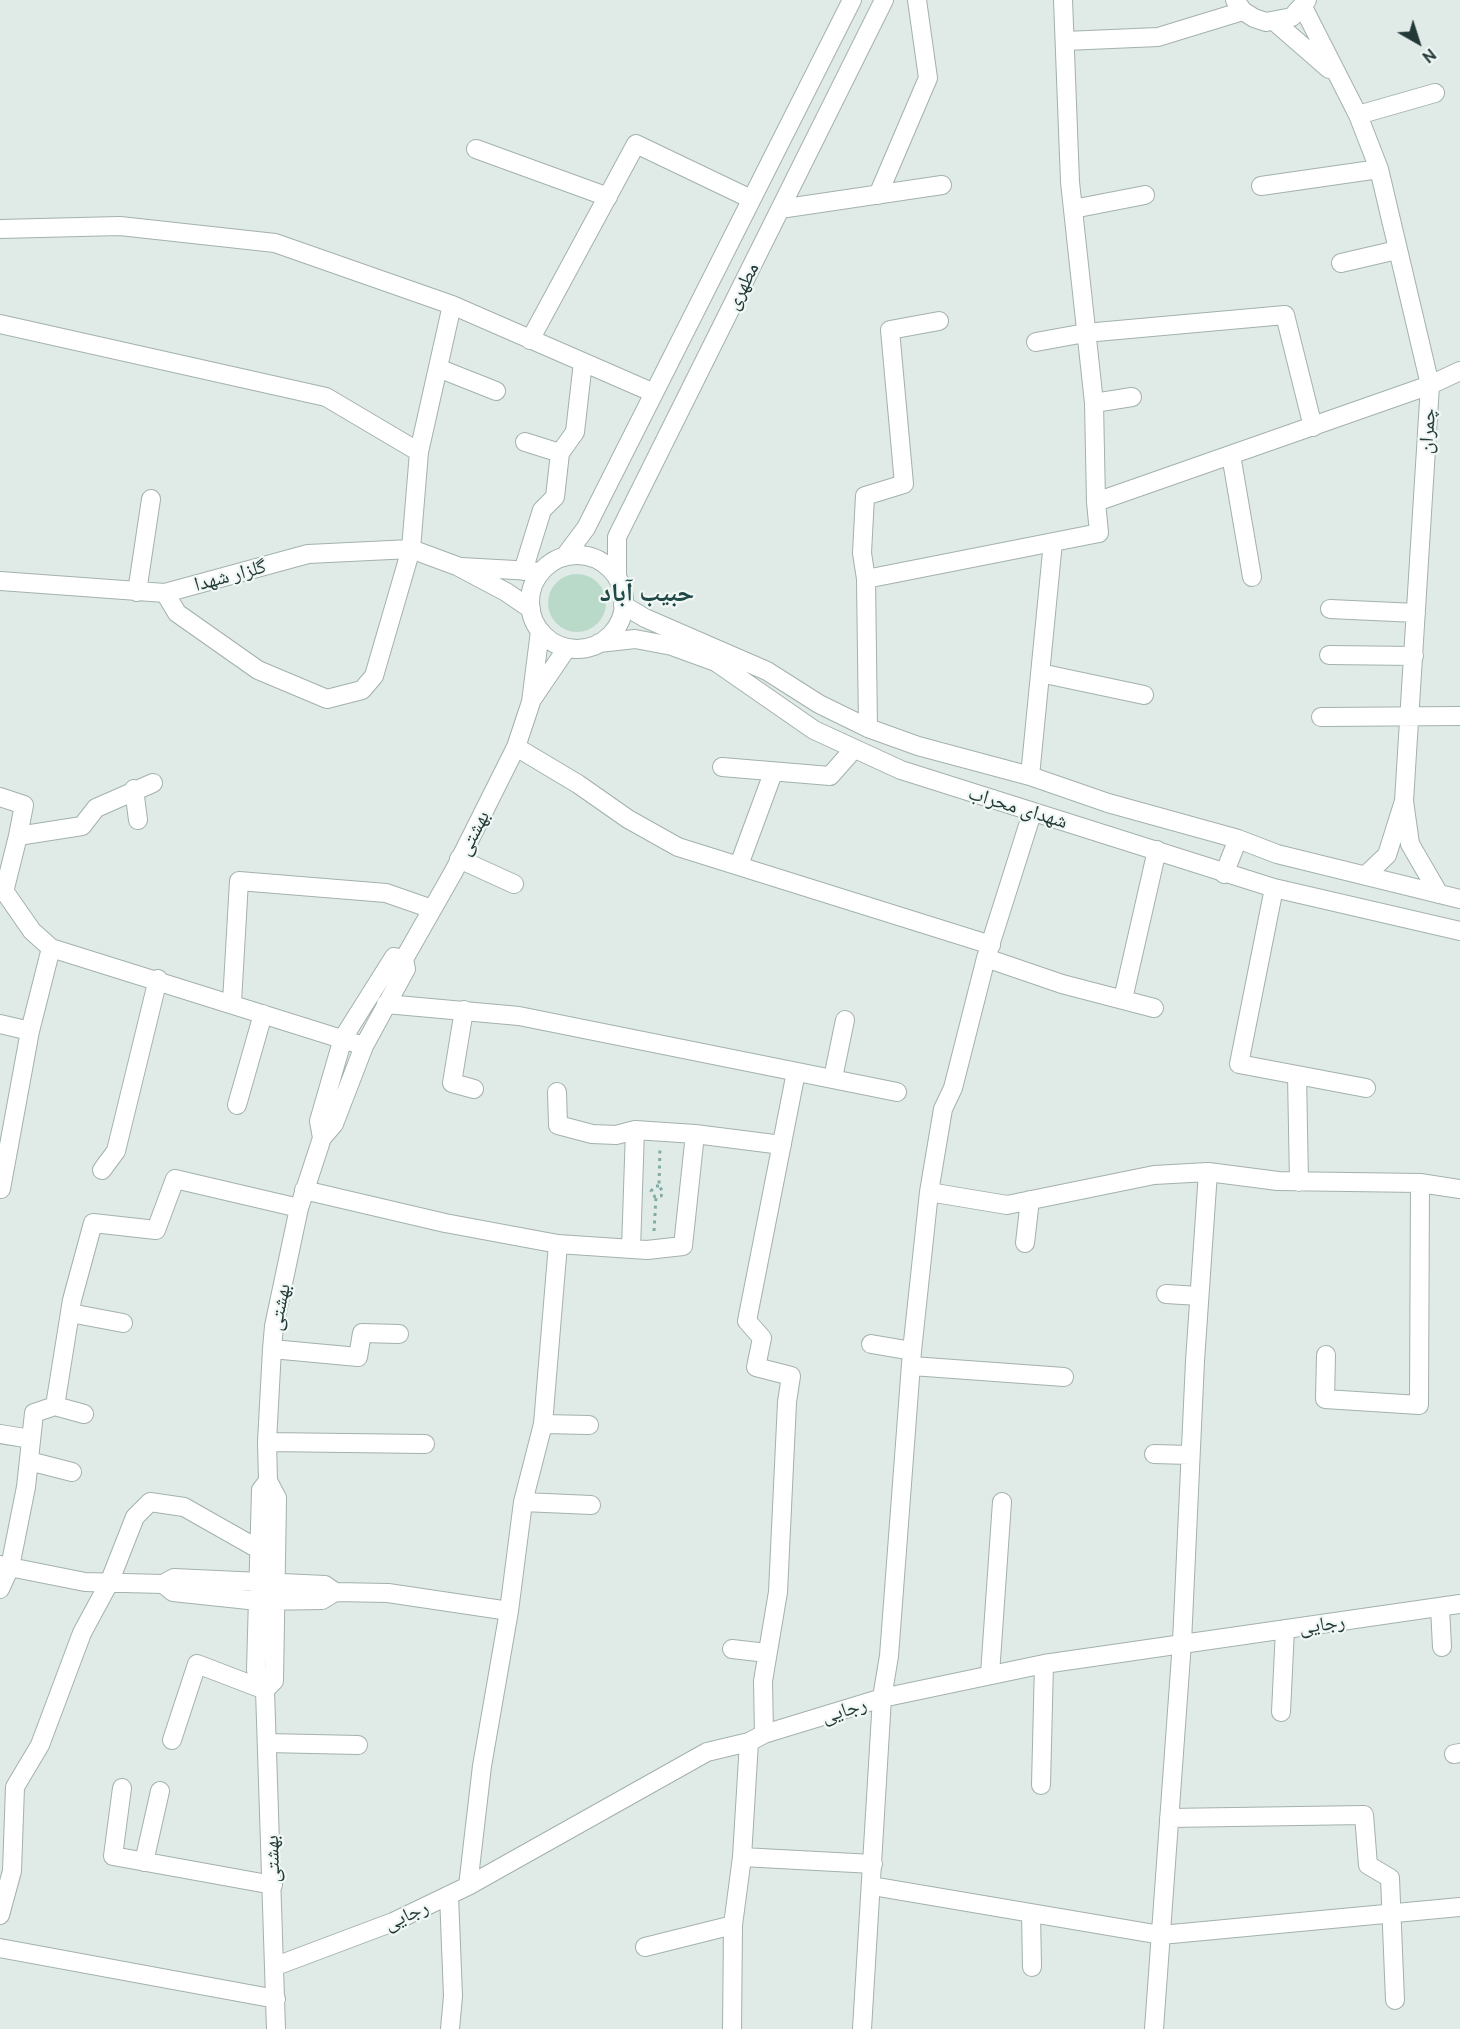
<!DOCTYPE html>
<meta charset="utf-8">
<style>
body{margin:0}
#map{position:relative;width:1460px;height:2029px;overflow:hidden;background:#e0eae7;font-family:Ubuntu,sans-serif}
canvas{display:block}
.north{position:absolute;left:1388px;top:12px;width:60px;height:60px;-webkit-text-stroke:4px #f0f7f4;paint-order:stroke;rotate:141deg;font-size:16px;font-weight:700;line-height:24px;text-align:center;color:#223937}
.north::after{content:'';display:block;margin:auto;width:21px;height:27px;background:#223937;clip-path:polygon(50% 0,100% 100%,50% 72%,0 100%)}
</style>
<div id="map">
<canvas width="1460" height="2029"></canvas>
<div class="north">N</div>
</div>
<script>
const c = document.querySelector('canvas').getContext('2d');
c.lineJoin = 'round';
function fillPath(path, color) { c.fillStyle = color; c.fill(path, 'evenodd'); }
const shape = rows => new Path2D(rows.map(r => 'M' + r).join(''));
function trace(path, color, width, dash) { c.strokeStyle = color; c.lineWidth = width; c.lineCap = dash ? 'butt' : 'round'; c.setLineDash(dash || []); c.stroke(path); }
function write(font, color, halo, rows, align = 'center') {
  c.font = font + ' Ubuntu,"Noto Naskh Arabic",sans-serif'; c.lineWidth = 4.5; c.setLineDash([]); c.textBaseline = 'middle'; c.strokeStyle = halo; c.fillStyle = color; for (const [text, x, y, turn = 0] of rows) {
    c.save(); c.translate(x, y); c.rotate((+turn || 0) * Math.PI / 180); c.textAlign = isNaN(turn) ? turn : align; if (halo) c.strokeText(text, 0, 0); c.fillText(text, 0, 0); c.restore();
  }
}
fillPath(shape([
 '548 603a29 29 0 1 1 58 0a29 29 0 1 1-58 0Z'
]), '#b9dac9');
const minor = shape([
 [1235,0,1243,11,1254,18,1266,22,1292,17,1307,0],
 [1303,7,1358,115,1379,169,1430,385,1404,801],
 [1275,22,1329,69],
 [1065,41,1158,37,1243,11],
 [1358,115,1435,93],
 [476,149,608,197],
 [1261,186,1379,169],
 [878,195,928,78,917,0],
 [780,209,942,185],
 [1073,209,1145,195],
 [0,229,120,226,275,243,452,305,654,393],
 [1341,263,1397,250],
 [0,324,326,397,419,452],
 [530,340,636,144,751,199],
 [1036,342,1085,333,1285,315,1313,427],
 [438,368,496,391],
 [1094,403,1132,397],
 [525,442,560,453],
 [1231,455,1252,577],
 [1096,502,1430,385,1460,371],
 '530 602a47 47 0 1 1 94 0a47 47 0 1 1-94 0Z',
 [565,556,586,528,852,0],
 [461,567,533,571],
 [523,571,542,510,555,497,560,453,575,432,583,362],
 [617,577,617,537,884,0],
 [866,579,1099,533,1096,502,1094,403,1070,182,1063,0],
 [0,581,165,593,308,554,411,549,457,566,506,592,531,609],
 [137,592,151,499],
 [165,593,177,613,258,670,327,699,362,690,374,676,411,549,419,452,452,305],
 [623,605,645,618,767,671,819,704,868,728,918,746,1030,776,1108,803,1238,839,1277,854,1460,899],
 [1330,609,1416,613],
 [599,643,635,639,672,646,716,662,814,730,901,770,1274,888,1460,931],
 [1329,655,1414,656],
 [1040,673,1144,695],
 [533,698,567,648],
 [1321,717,1460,716],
 [868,728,866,579,862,553,865,496,904,484,890,330,939,321],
 [516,747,578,784,628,819,678,847,991,945],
 [722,767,830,776,853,750],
 [1030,776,1053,542],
 [134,789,138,820],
 [0,797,24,805,18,836],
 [459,859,514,884],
 [739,865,773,773],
 [1224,874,1238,839],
 [1366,875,1387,855,1404,801,1410,844,1439,894],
 [0,885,32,931,51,948,364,1046],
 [5,888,18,836,82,826,96,808,153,783],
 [1274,888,1239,1064,1366,1088],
 [986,958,1062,984,1154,1008],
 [1123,999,1157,850],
 [232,1002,239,881,386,893,432,909],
 [386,1004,519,1016,897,1092],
 [464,1010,452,1083,474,1089],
 [0,1024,30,1031],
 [1297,1075,1299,1182],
 [833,1078,845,1020],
 [557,1092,558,1125,592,1134,616,1135,635,1130,695,1134,782,1145],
 [237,1105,263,1014],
 [322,1138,319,1121,343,1038,394,957,404,959],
 [102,1170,116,1151,158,979],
 [1,1189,30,1031,51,948],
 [304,1190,445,1223,558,1244,647,1250,683,1246,695,1134],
 [929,1192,1007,1205,1154,1175,1208,1172,1278,1181,1420,1183,1460,1189],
 [1025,1243,1030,1200],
 [631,1249,635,1130],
 [1166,1294,1199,1296],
 [70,1313,123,1323],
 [871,1344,912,1351],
 [272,1349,358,1357,362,1333,399,1334],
 [1326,1355,1325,1399,1419,1405,1420,1183],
 [912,1366,1064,1377],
 [55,1406,84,1414],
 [543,1424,589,1425],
 [0,1434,31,1439],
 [267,1442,425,1444],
 [1154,1454,1190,1455],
 [29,1461,72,1472],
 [268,1481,261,1490,256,1670,265,1690,276,2029],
 [523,1502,591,1505],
 [0,1565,85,1582,163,1584],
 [0,1589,10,1567,26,1487,34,1413,55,1406,72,1300,93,1223,156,1230,175,1179,299,1208],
 [335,1592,325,1585,174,1578,163,1584,173,1592,258,1601,322,1600,335,1592,388,1593,509,1611],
 [1440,1607,1442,1647],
 [732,1649,767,1653],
 [990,1674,1002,1502],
 [265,1690,274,1681,277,1498,268,1481,267,1442,272,1349,274,1326,299,1208,322,1138,334,1124,364,1046,406,969,404,959,454,871,516,747,531,702,540,631],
 [1281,1712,1285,1629],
 [764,1734,763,1681,778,1592,787,1402,791,1376,756,1367,762,1338,747,1321,796,1072],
 [172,1740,197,1664,265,1690],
 [267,1743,358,1745],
 [1454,1754,1460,1753],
 [1041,1785,1044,1664],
 [122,1788,113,1856,273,1885],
 [1169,1818,1364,1815,1368,1865,1390,1878,1395,2000],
 [742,1857,873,1864],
 [144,1862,160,1791],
 [468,1886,482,1766,509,1611,523,1502,543,1424,558,1244],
 [872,1886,1161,1935,1460,1907],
 [449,1895,453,1996,450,2029],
 [1031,1913,1032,1967],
 [0,1915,12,1871,15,1787,40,1745,82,1633,109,1583,135,1517,150,1502,184,1507,260,1550],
 [645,1947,733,1925],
 [0,1948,276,1999],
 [276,1966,393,1922,468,1886,707,1752,749,1742,764,1734,882,1698,1044,1664,1460,1604],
 [732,2029,733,1925,742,1857,749,1742],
 [862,2029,882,1698,889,1656,912,1351,929,1192,943,1109,953,1088,986,958,1032,813],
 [1154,2029,1182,1642,1195,1361,1208,1172]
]);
trace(minor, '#a3b1af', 20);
trace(shape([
 [659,1186,656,1186,651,1191,655,1197,661,1196,663,1192,659,1186,660,1147],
 [654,1231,656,1197]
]), '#82aba6', 3, [3, 4.5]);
trace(minor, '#fff', 18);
write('20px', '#223937', '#f0f7f4', [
 ["مطهری",742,286,-63],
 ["چمران",1427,431,-86],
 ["گلزار شهدا",230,575,-15],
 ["شهدای محراب",1018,807,17],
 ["بهشتی",473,833,-63],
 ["بهشتی",279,1307,-79],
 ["رجایی",1322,1624,-8],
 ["رجایی",844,1710,-17],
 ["بهشتی",272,1859,-92],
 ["رجایی",406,1915,-24]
]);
write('bold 26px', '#1f4947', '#f0f7f4', [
 ["حبیب آباد",647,592]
]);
</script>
